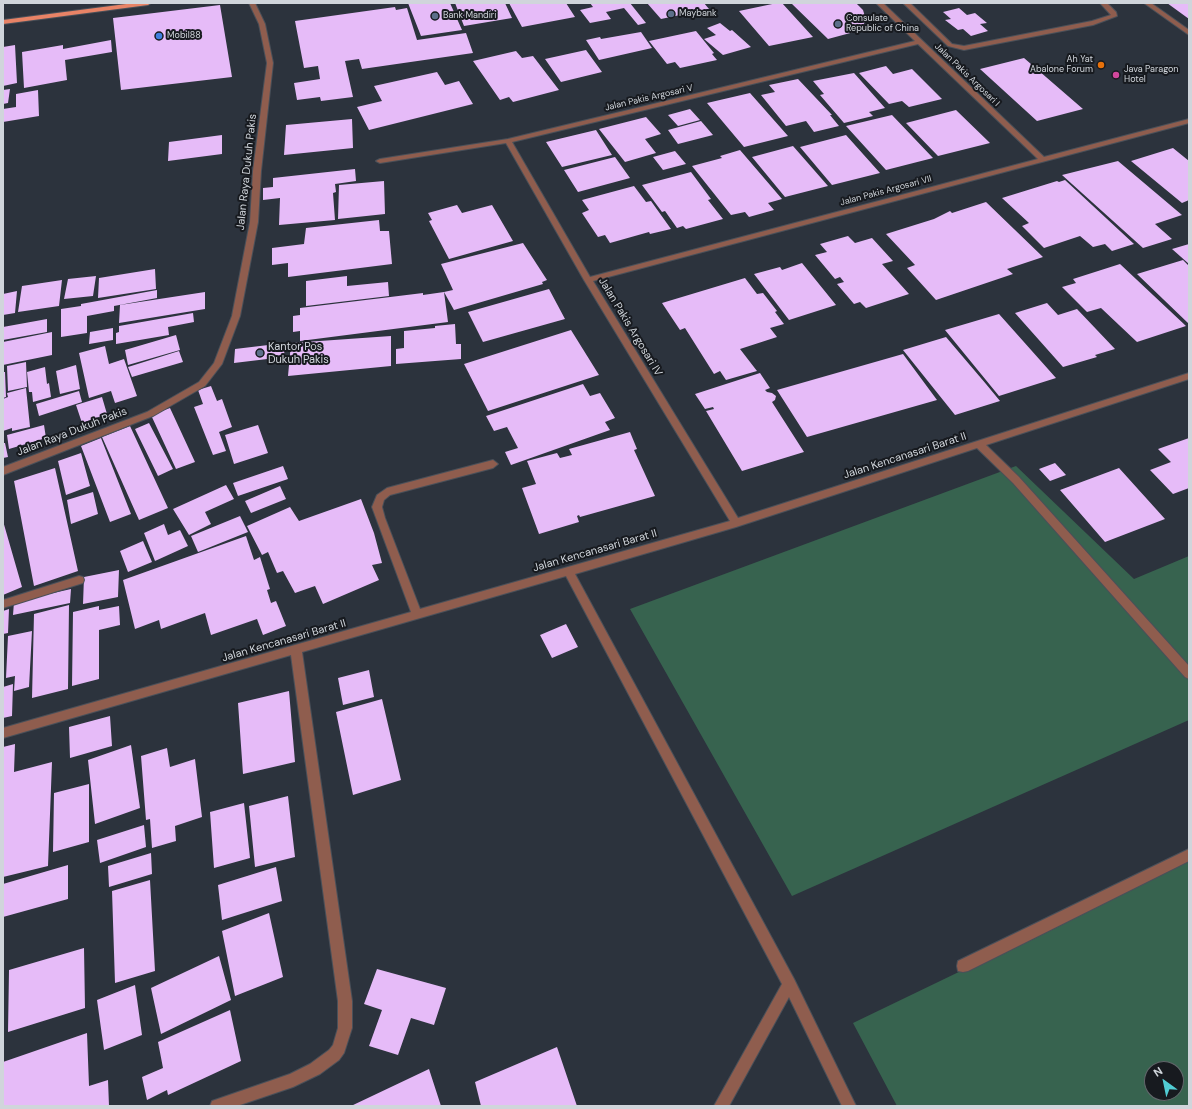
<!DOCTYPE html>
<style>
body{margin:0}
#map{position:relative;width:1192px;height:1109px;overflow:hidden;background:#2c333d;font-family:"DM Sans",sans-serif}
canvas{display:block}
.frame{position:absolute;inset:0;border:4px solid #d0d5db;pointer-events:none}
.north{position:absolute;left:1144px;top:1061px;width:40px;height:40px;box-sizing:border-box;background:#171a1f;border:1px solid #61656a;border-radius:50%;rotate:327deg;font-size:11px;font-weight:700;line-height:16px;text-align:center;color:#d0d5db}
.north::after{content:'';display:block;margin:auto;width:14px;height:18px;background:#51ccd3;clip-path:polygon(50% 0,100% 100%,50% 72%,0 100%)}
</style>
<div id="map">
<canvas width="1192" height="1109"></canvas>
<div class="frame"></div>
<div class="north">N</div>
</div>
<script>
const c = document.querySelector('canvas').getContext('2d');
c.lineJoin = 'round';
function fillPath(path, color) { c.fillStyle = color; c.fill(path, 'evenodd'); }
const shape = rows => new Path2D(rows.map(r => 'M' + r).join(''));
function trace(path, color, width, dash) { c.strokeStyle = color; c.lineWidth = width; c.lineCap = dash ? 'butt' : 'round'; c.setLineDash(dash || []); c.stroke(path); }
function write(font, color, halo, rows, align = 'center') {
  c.font = font + ' "DM Sans",sans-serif'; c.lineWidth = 4; c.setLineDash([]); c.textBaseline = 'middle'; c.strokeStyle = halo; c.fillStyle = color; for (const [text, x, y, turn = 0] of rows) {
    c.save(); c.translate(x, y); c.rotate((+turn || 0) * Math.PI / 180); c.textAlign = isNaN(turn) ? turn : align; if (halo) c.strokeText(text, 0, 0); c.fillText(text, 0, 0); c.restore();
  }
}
fillPath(shape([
 [1016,466,1134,579,1189,556,1189,720,792,896,630,609],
 [1189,861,1189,1106,897,1106,853,1023],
 [1152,1069,1176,1069,1176,1093,1152,1093]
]), '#37634f');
fillPath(shape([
 [408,3,450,3,462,30,421,36],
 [455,3,505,3,512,18,464,26],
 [509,3,566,3,575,17,522,27],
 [590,3,630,3,646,23,638,25,624,8,606,12,611,19,590,23,580,10,593,7],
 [647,3,704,3,709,9,661,19],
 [777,3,782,3,813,37,769,46,739,11],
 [791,3,856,3,863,10,866,20,862,27,854,32,828,39],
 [1167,3,1189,3,1189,19],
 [220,5,232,77,121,90,113,18],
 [395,7,396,10,407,8,417,40,466,33,473,53,362,69,359,59,345,61,353,97,321,101,320,97,297,100,294,83,320,79,318,66,304,68,295,21],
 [959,8,967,15,975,13,987,23,980,24,988,31,971,36,963,29,958,30,945,20,951,19,943,12],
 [720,23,730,31,732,30,751,47,723,55,704,39,716,35,707,28],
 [696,31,714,53,712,54,717,60,680,68,675,62,667,64,649,41],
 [641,32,652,48,599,60,586,40,600,37,601,39],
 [111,40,112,52,65,60,67,80,24,88,22,52,63,45,63,49],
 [15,45,17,83,3,86,3,47],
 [586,50,602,72,561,82,545,59],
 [516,51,522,58,533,56,559,90,513,102,509,97,500,100,473,61],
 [1024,58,1083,109,1037,121,980,69],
 [886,66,893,74,912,69,942,99,909,107,902,101,889,104,859,73],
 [437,72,445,85,459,81,473,104,369,130,357,107,382,101,374,86],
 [854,73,885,108,869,112,873,116,844,123,820,95,824,94,813,81],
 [798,79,832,115,830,115,839,126,814,132,806,121,786,126,761,95,775,92,769,85],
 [10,89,8,103,3,104,3,90],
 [38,90,39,116,3,122,3,109,16,107,16,94],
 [750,93,788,136,744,147,707,103],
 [690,109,700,120,678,126,668,115],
 [956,110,990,143,938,156,906,123],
 [892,115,933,158,886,170,846,126],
 [646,117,661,134,645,139,656,153,625,162,599,129],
 [352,119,353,148,284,155,286,125],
 [701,121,713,135,678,144,668,130],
 [596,130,612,155,562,167,546,142],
 [222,135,222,154,168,161,169,142],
 [846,135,880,173,832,185,800,147],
 [793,146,828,186,785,197,752,157],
 [1173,148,1189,161,1189,200,1182,203,1131,161],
 [740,150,782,199,768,203,774,210,749,217,745,212,731,215,692,166,722,158,720,156],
 [675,151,686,164,663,170,653,157],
 [615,157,630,178,578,192,564,170],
 [1118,161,1182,215,1155,224,1172,239,1143,248,1062,175],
 [355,169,356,181,335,184,336,192,333,193,335,220,279,225,280,198,263,200,263,188,273,187,273,178],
 [691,172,711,199,708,200,723,219,686,229,683,226,677,228,665,211,662,212,642,185],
 [1065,180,1134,244,1112,251,1105,244,1093,247,1080,236,1044,248,1022,226,1029,223,1002,198,1057,181,1059,182],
 [384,181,385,214,338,219,339,185],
 [634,186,646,202,651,201,671,229,650,234,649,232,610,243,605,235,598,237,582,213,589,210,582,200],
 [986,202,1043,257,1007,269,1013,274,936,300,907,268,915,265,886,234,934,219,950,211,952,213],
 [457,205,462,213,492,205,513,241,449,259,429,221,432,220,428,213],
 [379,220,380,231,389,231,392,264,288,277,288,263,272,265,272,248,304,244,306,228],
 [848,236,855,243,872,238,893,261,882,264,909,294,866,308,860,302,854,304,837,284,844,282,840,277,835,279,815,255,827,252,820,244],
 [523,243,547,280,542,282,543,284,454,310,444,292,448,322,300,341,300,331,293,332,293,316,300,315,300,308,423,293,423,295,444,292,453,290,441,264],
 [1189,244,1189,264,1172,249],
 [1183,260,1189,266,1189,324,1137,274],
 [802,263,836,305,789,320,754,274,780,267,782,270],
 [1120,264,1186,326,1137,342,1101,308,1087,312,1062,287,1076,283,1073,279],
 [155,269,156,289,98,298,99,278],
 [96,276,93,296,64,299,68,279],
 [347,276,347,286,388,282,389,296,306,306,306,281],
 [745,278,757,294,763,293,777,311,775,312,784,324,770,328,777,337,740,349,757,371,726,380,720,371,714,374,685,328,680,330,662,303],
 [62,280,59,306,18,312,22,286],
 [549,289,565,319,483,342,468,312],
 [157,290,157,298,114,306,114,311,87,316,87,333,61,337,61,309,81,306,81,304],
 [17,291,15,313,3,315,3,294],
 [205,292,205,309,119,323,120,305],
 [1047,303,1058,315,1077,309,1115,349,1095,355,1097,357,1063,367,1015,313],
 [193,313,194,322,168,327,169,335,116,344,116,333,119,332,119,326],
 [999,314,1056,378,999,396,945,330],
 [47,319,47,332,3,340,3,327],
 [455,324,456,344,461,344,461,359,396,364,396,349,404,348,404,331,435,328,435,326],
 [113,328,113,340,89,344,90,332],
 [571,330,599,375,488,411,464,364],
 [52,332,52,355,3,365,3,342],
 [176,335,180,350,128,365,125,350],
 [391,336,391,366,288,376,291,343],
 [946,337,986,384,1000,401,955,415,903,350],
 [285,343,284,357,234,363,235,349],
 [105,346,109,364,124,359,137,396,115,403,111,391,89,398,79,353],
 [179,351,183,362,132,377,128,367],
 [903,354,937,400,807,437,777,390],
 [26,362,27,387,8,391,7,366],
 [76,365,80,389,60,394,56,371],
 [45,367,47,384,49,383,51,397,33,402,32,392,29,392,27,372],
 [3,372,5,372,6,397,3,398],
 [760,373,770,388,765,390,767,392,772,393,776,396,775,400,772,402,804,452,742,471,706,411,714,409,713,407,705,409,695,394],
 [583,384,590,396,600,393,615,418,605,422,610,430,511,465,505,452,518,448,507,427,494,431,486,416],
 [211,386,217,401,222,399,232,427,219,432,226,451,213,455,194,407,203,404,198,390],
 [26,388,30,427,12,431,12,428,3,431,3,399,8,397,7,393],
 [79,391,82,402,39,416,36,404],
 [102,397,107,414,82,423,76,405],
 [170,408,195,462,176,469,151,415],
 [149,423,173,469,158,476,135,429],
 [44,425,46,438,9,449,7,435],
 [258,425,268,453,234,464,225,435],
 [130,426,168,508,139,520,102,437],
 [630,432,637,449,634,450,655,496,580,517,579,515,577,516,579,522,539,534,522,488,536,484,527,461,557,453,560,458,572,455,569,449],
 [101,438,131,514,110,522,81,446],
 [1189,438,1189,488,1173,494,1150,470,1171,462,1158,449],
 [3,443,5,443,8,457,3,458],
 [81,453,90,486,66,495,58,461],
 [1055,463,1066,475,1050,481,1039,469],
 [283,466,288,479,238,496,233,483],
 [55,468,78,571,34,586,14,481],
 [1119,468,1165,519,1105,542,1060,490],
 [226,485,234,499,205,512,211,524,189,535,173,509],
 [280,486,286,499,251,513,245,501],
 [93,492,98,514,71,524,67,500],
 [361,499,374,533,382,563,372,565,379,580,323,604,315,586,295,593,283,571,277,573,268,552,262,555,247,526,290,507,299,521],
 [240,516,248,532,198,552,191,536],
 [3,521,22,587,3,595],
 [164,524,168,535,180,530,188,546,155,561,144,533],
 [246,536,254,560,260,557,270,589,267,590,271,603,276,601,286,626,263,635,257,619,211,635,205,613,161,629,159,620,135,629,123,580],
 [143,541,152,562,128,572,120,551],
 [119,570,118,597,83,604,84,577],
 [71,589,70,603,13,615,14,602],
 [69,605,68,689,32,698,34,614],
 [99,606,99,610,119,606,120,625,99,630,99,679,72,686,73,612],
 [9,609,8,633,3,634,3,611],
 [566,624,578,647,552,658,540,635],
 [32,631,29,687,14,691,15,676,6,678,8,636],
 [369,670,374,697,343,705,338,678],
 [13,684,12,716,3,718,3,687],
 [289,691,295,762,243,774,238,703],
 [382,699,401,780,353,795,336,712],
 [110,716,112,746,70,758,69,727],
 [15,744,14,772,52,762,48,866,3,877,3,747],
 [131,745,140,808,95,824,88,760],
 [167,748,170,767,195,759,202,817,175,826,176,841,152,848,150,819,146,820,141,756],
 [89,784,89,842,53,852,54,793],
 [288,796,295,857,255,867,249,806],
 [244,803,250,858,214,868,210,812],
 [144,825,146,847,100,863,97,840],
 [151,853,152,874,109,887,108,866],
 [68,865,68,899,3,917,3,884],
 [276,867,282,901,222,920,218,885],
 [150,880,155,971,115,983,112,891],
 [269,913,283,977,235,996,222,931],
 [84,948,85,1008,8,1032,9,970],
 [219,956,231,1000,161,1034,151,988],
 [377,969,446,988,434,1025,411,1018,398,1055,369,1046,382,1010,364,1004],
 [135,985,142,1035,104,1050,97,1000],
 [230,1010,241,1061,168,1095,167,1090,147,1100,142,1077,163,1068,158,1042],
 [87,1033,89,1086,108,1080,109,1106,3,1106,3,1062],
 [557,1047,577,1106,481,1106,475,1082],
 [429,1069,441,1106,351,1106]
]), '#e6bbf8');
const minor = shape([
 [249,3,255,3,265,24,273,63,261,171,258,222,240,316,222,364,205,386,153,416,3,475,3,467,147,412,199,382,214,363,232,316,250,222,253,171,267,63,259,24,249,3],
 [876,3,883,3,1044,157,1189,119,1189,123,593,281,738,518,1189,373,1189,379,986,445,1019,477,1189,666,1189,679,1185,677,1013,483,977,448,736,527,575,574,794,979,856,1106,842,1106,789,997,729,1106,714,1106,782,984,566,576,302,652,352,1001,352,1028,344,1053,339,1060,320,1074,293,1087,237,1106,210,1106,212,1101,290,1074,310,1064,329,1050,333,1045,338,1028,338,1001,291,655,3,738,3,728,411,612,372,507,377,495,387,488,493,460,498,464,493,468,390,495,384,500,382,507,385,518,420,609,730,521,584,280,506,143,380,163,376,161,380,159,508,139,915,41,876,3],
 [918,44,1038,159,590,277,512,142,918,44],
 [903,3,910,3,952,44,964,46,1092,21,1111,15,1100,3,1107,3,1116,12,1117,16,1093,25,964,50,948,46,903,3],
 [1144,3,1151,3,1189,30,1189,35,1144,3],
 [79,576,83,577,84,580,83,583,3,608,3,600,79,576],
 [1189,849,1189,861,968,971,963,972,958,971,957,966,958,961,1189,849]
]);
const major = shape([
 [134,3,151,3,148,5,3,24,3,20,134,3]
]);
trace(minor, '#4a5059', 2);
trace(major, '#4a5059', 2);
fillPath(minor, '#8f5d4e');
fillPath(major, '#e88366');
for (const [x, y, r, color] of [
 [671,14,4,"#5c6f8a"],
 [435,16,4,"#5c6f8a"],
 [838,24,4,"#5c6f8a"],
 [159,36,4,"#3f7fe0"],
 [1101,65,4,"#e8710a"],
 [1116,75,4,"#d1479c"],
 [260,353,4,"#5c6f8a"]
]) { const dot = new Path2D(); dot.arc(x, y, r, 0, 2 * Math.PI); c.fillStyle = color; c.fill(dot); trace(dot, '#171a1f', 1.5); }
write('9px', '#d0d5db', '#171a1f', [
 ["Maybank",679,14],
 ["Bank Mandiri",443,16],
 ["Consulate",846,19],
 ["Republic of China",846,29],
 ["Mobil88",167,36],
 ["Ah Yat",1093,60,"right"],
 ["Abalone Forum",1093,70,"right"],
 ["Java Paragon",1124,70],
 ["Hotel",1124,80]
], 'left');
write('9px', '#d0d5db', '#171a1f', [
 ["Jalan Pakis Argosari I",967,75,44],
 ["Jalan Pakis Argosari V",649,98,-13],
 ["Jalan Pakis Argosari VII",886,191,-15]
]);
write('11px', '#d0d5db', '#171a1f', [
 ["Jalan Raya Dukuh Pakis",247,172,-84],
 ["Jalan Pakis Argosari IV",630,327,59],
 ["Jalan Raya Dukuh Pakis",72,432,-21],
 ["Jalan Kencanasari Barat II",905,456,-18],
 ["Jalan Kencanasari Barat II",595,551,-16],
 ["Jalan Kencanasari Barat II",284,641,-16]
]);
write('11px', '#d0d5db', '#171a1f', [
 ["Kantor Pos",268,347],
 ["Dukuh Pakis",268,360]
], 'left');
</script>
